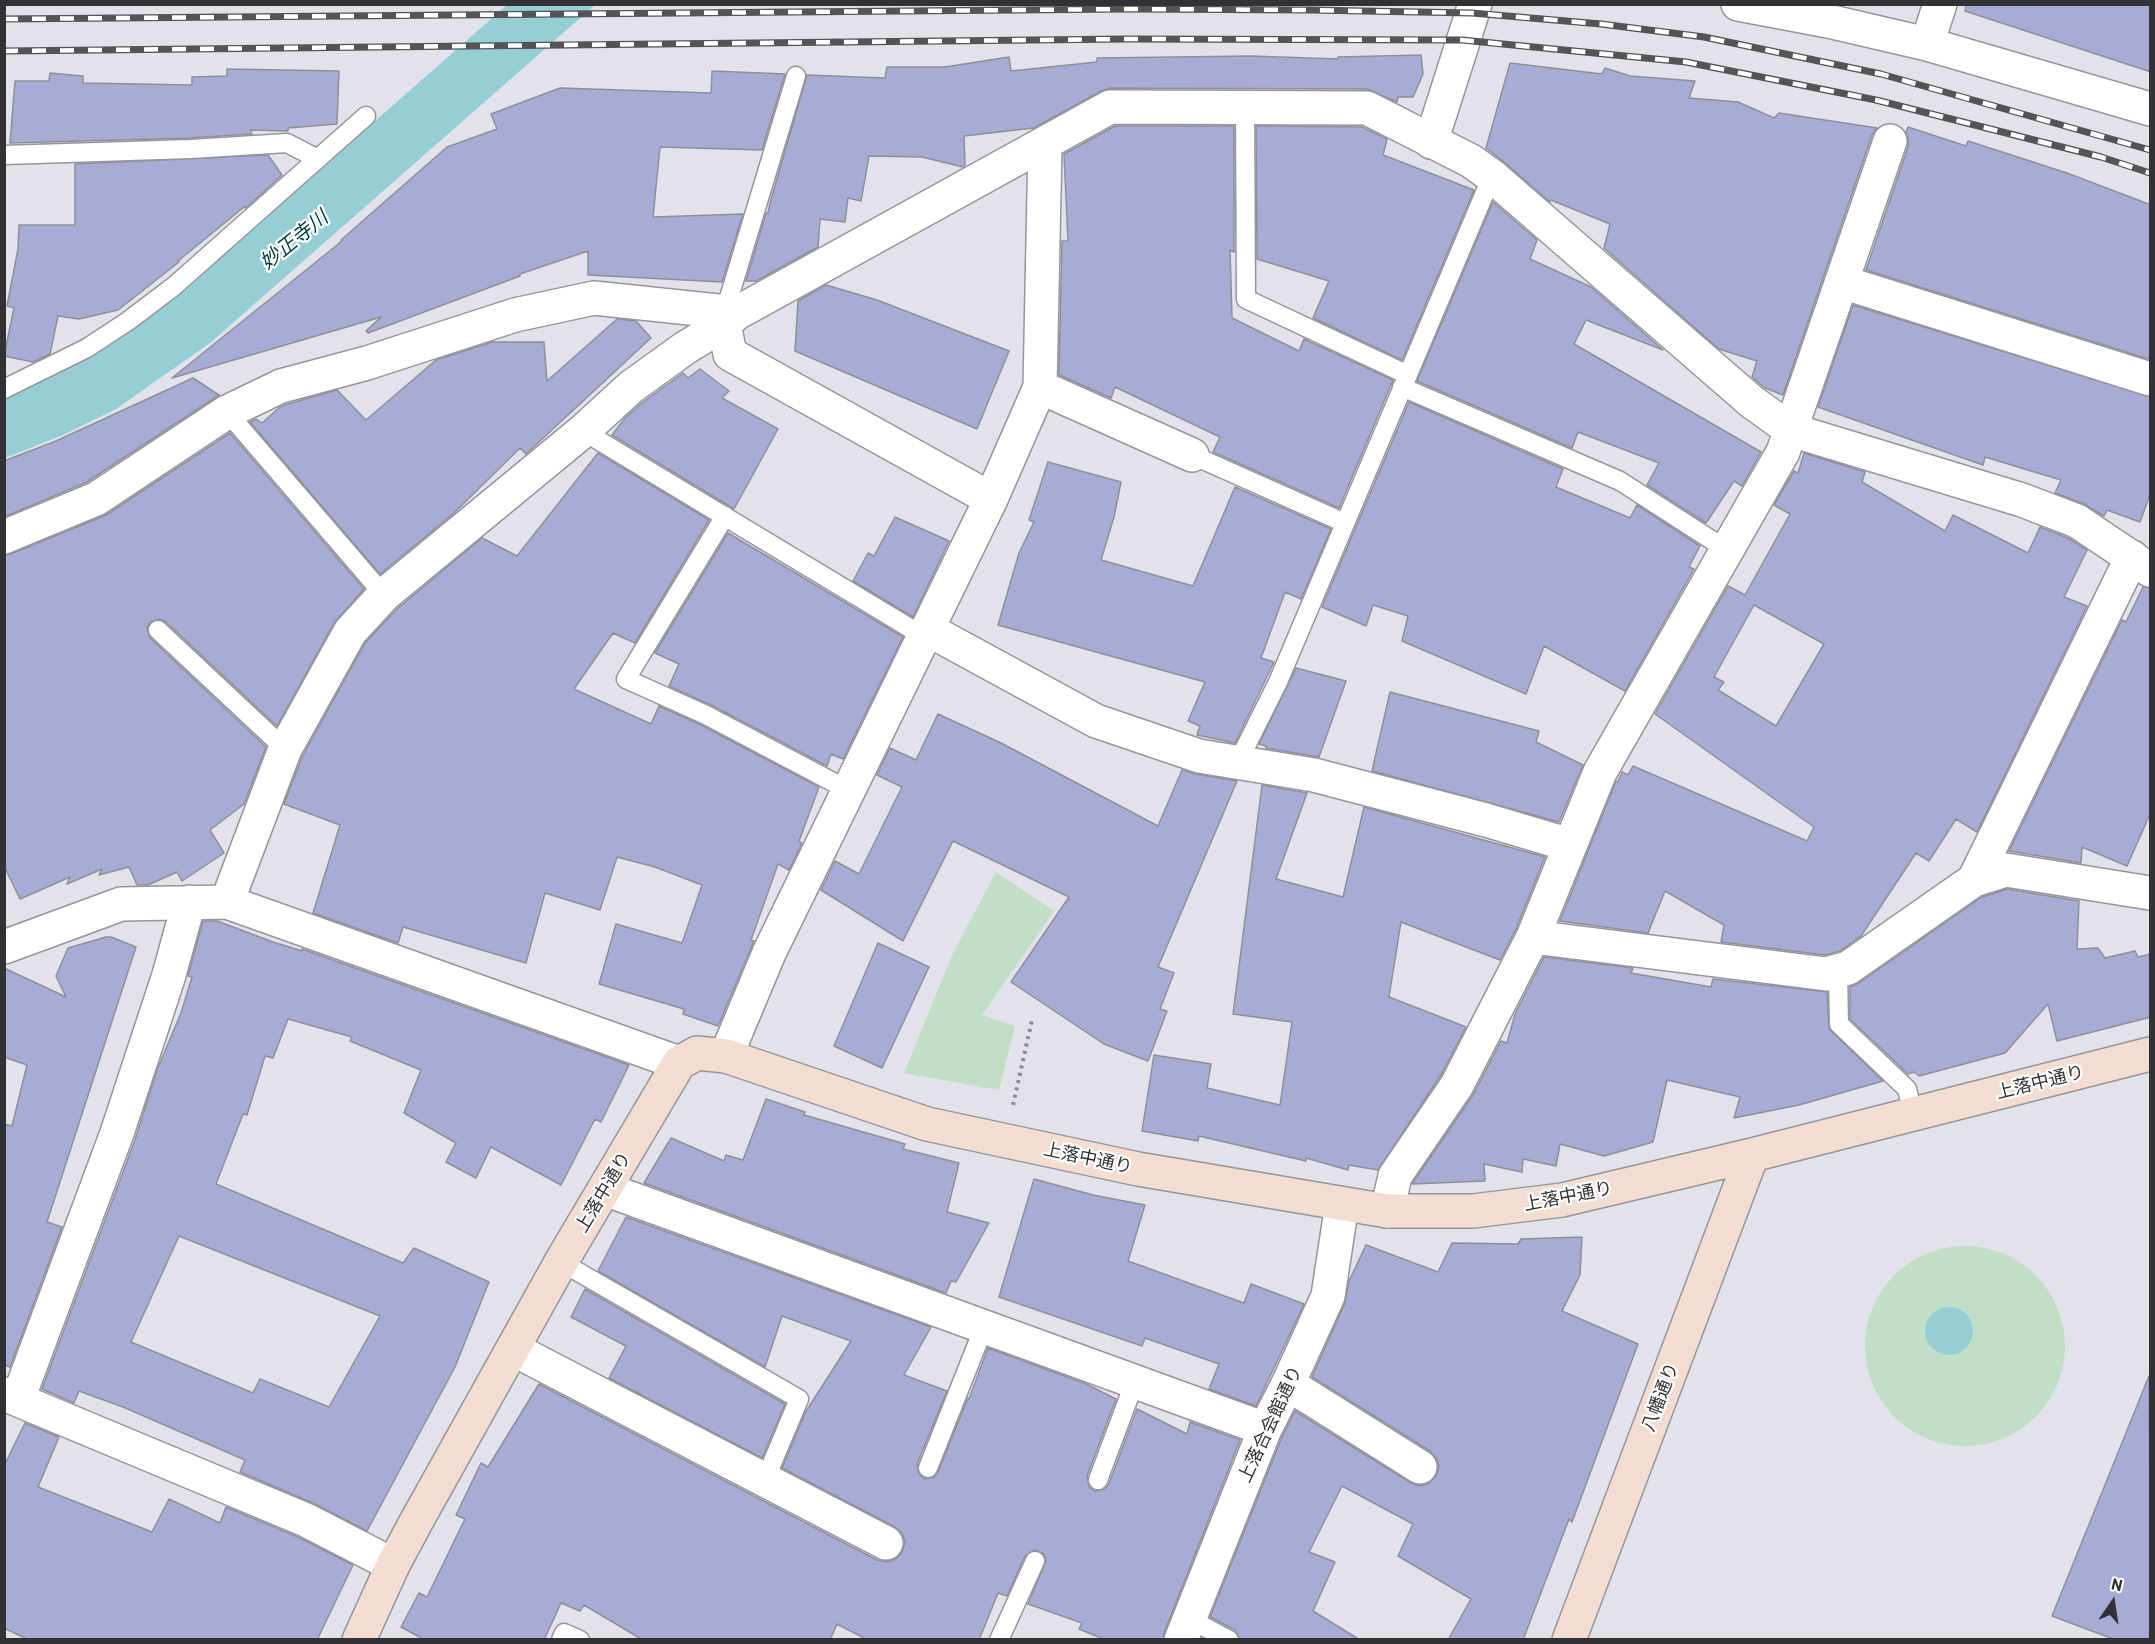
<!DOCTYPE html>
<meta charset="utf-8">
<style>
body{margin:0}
#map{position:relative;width:2155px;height:1644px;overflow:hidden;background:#e1e2ea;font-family:Barlow,sans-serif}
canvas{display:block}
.frame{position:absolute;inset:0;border:6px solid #313235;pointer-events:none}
.north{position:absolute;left:2083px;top:1572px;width:60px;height:60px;-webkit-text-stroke:4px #fff;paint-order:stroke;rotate:13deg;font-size:16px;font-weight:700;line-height:24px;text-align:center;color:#313235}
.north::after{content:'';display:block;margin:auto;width:21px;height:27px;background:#313235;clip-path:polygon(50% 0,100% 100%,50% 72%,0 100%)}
</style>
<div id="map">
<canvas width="2155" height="1644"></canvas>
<div class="frame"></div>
<div class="north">N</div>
</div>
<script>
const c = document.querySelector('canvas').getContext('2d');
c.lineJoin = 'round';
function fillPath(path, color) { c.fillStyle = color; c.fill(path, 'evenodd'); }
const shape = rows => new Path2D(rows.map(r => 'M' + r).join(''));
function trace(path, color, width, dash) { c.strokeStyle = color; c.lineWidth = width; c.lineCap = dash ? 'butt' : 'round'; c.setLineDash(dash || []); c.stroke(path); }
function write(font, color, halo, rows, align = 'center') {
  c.font = font + ' Barlow,"Noto Sans JP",sans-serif'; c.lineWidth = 4.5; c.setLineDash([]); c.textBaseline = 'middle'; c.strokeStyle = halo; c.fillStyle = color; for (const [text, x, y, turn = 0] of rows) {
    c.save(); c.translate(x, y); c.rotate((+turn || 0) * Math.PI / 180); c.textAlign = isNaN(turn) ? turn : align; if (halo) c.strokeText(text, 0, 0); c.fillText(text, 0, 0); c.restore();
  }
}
fillPath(shape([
 [996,872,1054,911,982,1015,1015,1026,999,1090,904,1073,953,953],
 '1865 1346a100 100 0 1 1 200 0a100 100 0 1 1-200 0Z'
]), '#c2dec7');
fillPath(shape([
 [507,5,595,5,210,343,116,409,63,435,5,458,5,396,34,384,75,364,114,341,167,304],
 '1925 1331a24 24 0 1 1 48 0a24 24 0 1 1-48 0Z'
]), '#95cfd5');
const building = shape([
 [1966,4,2151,4,2151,72,1965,11,1966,4],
 [1421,55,1423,74,1413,97,1398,97,1397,102,1367,89,1110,88,1101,91,1034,128,964,136,965,165,963,167,922,157,869,156,861,201,848,198,845,222,820,219,818,247,756,281,746,281,766,213,768,213,770,203,807,75,885,78,887,67,945,67,1009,57,1011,71,1097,62,1097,58,1251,56,1338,59,1338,57,1421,55],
 [1510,63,1602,74,1605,68,1630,76,1695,81,1689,98,1738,102,1774,118,1779,113,1877,128,1872,135,1783,395,1765,388,1752,377,1757,361,1719,349,1604,248,1610,224,1551,200,1550,202,1504,162,1486,148,1510,63],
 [227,69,339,71,337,124,288,128,288,131,250,130,252,134,190,138,10,143,15,81,49,81,50,73,83,76,83,83,192,85,192,77,227,76,227,69],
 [712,71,785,74,762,150,660,147,653,217,743,214,722,282,588,275,588,251,520,274,520,276,368,333,366,331,381,317,172,378,342,241,341,240,447,147,497,129,491,114,560,88,711,93,712,71],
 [1115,126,1234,126,1234,252,1230,250,1232,318,1299,351,1304,339,1393,380,1339,508,1213,452,1220,437,1115,387,1111,398,1059,375,1062,241,1068,241,1064,154,1115,126],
 [1256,126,1362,127,1387,139,1383,155,1474,190,1402,360,1313,318,1329,281,1257,259,1256,126],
 [1908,127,1966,146,1968,141,2067,173,2151,205,2151,351,2148,359,1866,270,1908,147,1908,138,1906,132,1908,127],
 [268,155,282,175,246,208,244,207,178,261,179,262,118,310,79,319,58,316,50,354,33,362,4,356,14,308,7,306,18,249,19,225,75,225,75,164,268,155],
 [1493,202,1537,240,1530,259,1591,287,1663,350,1586,320,1574,344,1761,452,1742,486,1734,481,1706,523,1647,485,1659,463,1578,432,1572,448,1417,381,1493,202],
 [826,285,877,300,1009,351,977,429,795,351,798,301,826,285],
 [1853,305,2151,397,2151,492,2140,522,2107,510,2104,516,2084,504,2055,493,2061,480,1985,457,1983,465,1818,407,1853,305],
 [617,319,636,321,651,338,526,454,520,448,454,513,380,574,250,422,256,419,262,423,280,407,288,404,337,390,366,420,436,360,492,342,544,342,547,381,617,319],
 [700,369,729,391,722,398,778,429,734,509,612,435,625,418,643,402,683,373,688,378,700,369],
 [193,378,219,395,87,482,4,517,4,461,56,441,193,378],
 [1409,402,1563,469,1556,487,1630,518,1637,505,1700,546,1689,567,1694,569,1625,691,1544,646,1526,694,1402,641,1408,616,1373,605,1366,626,1322,607,1409,402],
 [230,433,364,589,334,623,277,726,166,622,160,619,150,622,147,628,150,638,266,747,244,804,210,830,224,853,182,881,177,872,148,885,137,885,129,867,99,875,102,869,67,884,70,877,20,899,4,866,4,555,11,554,106,515,230,433],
 [598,453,709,520,635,643,613,633,574,689,651,724,659,706,701,725,819,787,799,841,802,843,789,870,778,864,751,940,754,941,718,1026,683,1014,684,1009,599,984,616,924,682,943,702,885,655,867,617,857,600,910,545,893,526,963,403,927,398,943,313,913,340,825,284,804,302,757,365,643,397,609,482,538,517,556,598,453],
 [1804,453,1865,472,1862,482,1945,531,1953,515,2028,553,2040,527,2068,538,2087,550,2064,597,2087,606,1977,832,1956,819,1929,861,1916,853,1861,936,1840,951,1825,955,1721,942,1724,925,1665,891,1648,933,1560,921,1616,781,1618,782,1622,772,1628,775,1633,766,1807,841,1814,827,1655,714,1728,586,1745,595,1790,514,1774,505,1794,471,1798,473,1804,453],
 [1754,605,1824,644,1776,726,1718,690,1724,682,1714,677,1754,605],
 [1048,462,1121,482,1114,517,1101,560,1193,586,1235,487,1331,529,1301,599,1285,592,1261,658,1274,662,1235,743,1197,735,1200,726,1188,721,1205,682,998,625,1019,553,1034,522,1029,520,1048,462],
 [895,517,949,541,913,617,853,581,868,553,874,556,895,517],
 [728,533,903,637,843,759,831,754,827,766,711,705,669,686,679,664,655,653,728,533],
 [2143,587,2151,588,2151,812,2127,866,2082,847,2081,863,2009,851,2122,620,2126,622,2143,587],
 [1296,668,1346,681,1319,757,1266,748,1266,746,1259,744,1296,668],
 [1390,692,1539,731,1536,742,1583,765,1559,822,1372,771,1390,692],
 [938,714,1001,743,1158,826,1182,770,1196,774,1237,781,1158,967,1174,973,1160,1009,1167,1011,1148,1061,1104,1044,1011,982,1069,897,953,841,903,941,821,890,835,861,859,874,902,787,877,775,890,748,916,760,938,714],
 [1262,785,1307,793,1276,879,1343,897,1364,807,1545,857,1516,929,1500,960,1401,922,1389,997,1466,1027,1441,1075,1378,1170,1349,1165,1348,1170,1306,1158,1306,1161,1199,1136,1198,1141,1142,1131,1154,1055,1211,1064,1207,1088,1280,1105,1292,1022,1233,1014,1262,785],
 [2007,889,2079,901,2077,949,2098,948,2105,958,2135,951,2138,957,2151,954,2151,1017,2057,1041,2048,1004,2005,1053,1919,1076,1914,1072,1908,1074,1850,1019,1850,987,1859,983,1982,897,2007,889],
 [203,921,217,921,273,942,302,951,302,949,629,1065,601,1122,595,1119,561,1185,491,1147,476,1178,446,1162,456,1143,404,1113,421,1070,350,1041,352,1037,288,1019,273,1058,265,1056,247,1115,243,1114,216,1184,403,1263,414,1248,489,1282,455,1367,367,1531,313,1503,240,1472,245,1460,123,1407,79,1391,74,1403,42,1389,135,1140,157,1070,181,1013,192,977,188,976,203,921],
 [179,1236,380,1316,329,1407,260,1379,253,1393,131,1342,179,1236],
 [106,937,111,937,136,947,47,1222,62,1227,10,1367,4,1365,4,1124,12,1126,27,1065,4,1057,4,968,66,997,56,976,68,948,106,937],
 [878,943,929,967,882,1068,834,1046,878,943],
 [1544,957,1633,968,1631,973,1711,987,1713,979,1827,992,1829,1029,1883,1081,1799,1105,1734,1118,1740,1097,1667,1080,1653,1142,1604,1156,1560,1144,1556,1166,1523,1159,1522,1172,1484,1164,1485,1181,1412,1184,1473,1095,1501,1041,1507,1043,1515,1014,1544,957],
 [766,1099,805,1112,804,1115,905,1144,903,1149,959,1163,947,1212,989,1223,956,1282,951,1281,946,1293,644,1183,671,1138,724,1161,726,1155,743,1160,766,1099],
 [1034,1179,1093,1195,1145,1205,1128,1261,1244,1303,1251,1284,1304,1304,1256,1406,1209,1389,1219,1364,1145,1338,1142,1346,999,1297,1034,1179],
 [626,1217,931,1327,904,1375,947,1391,917,1464,919,1474,924,1479,934,1477,938,1472,968,1398,969,1399,988,1348,1086,1384,1116,1399,1087,1476,1089,1487,1095,1491,1105,1489,1109,1484,1137,1409,1187,1434,1190,1422,1240,1440,1164,1633,1163,1640,1106,1640,1079,1629,1082,1623,1028,1604,1046,1561,1044,1554,1035,1550,1025,1556,1007,1596,998,1593,979,1640,868,1640,837,1624,830,1640,643,1640,584,1605,580,1611,561,1603,544,1640,425,1640,401,1627,419,1593,427,1597,465,1519,456,1515,481,1463,488,1467,539,1384,877,1560,887,1562,897,1558,902,1552,905,1542,902,1533,895,1527,782,1468,805,1413,851,1341,782,1316,765,1367,598,1271,626,1217],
 [1582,1237,1580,1275,1562,1311,1638,1344,1572,1522,1569,1519,1523,1640,1448,1640,1471,1599,1398,1556,1413,1524,1342,1486,1309,1552,1335,1562,1313,1611,1360,1640,1240,1640,1235,1630,1210,1617,1282,1437,1295,1411,1411,1483,1419,1486,1428,1484,1436,1476,1439,1467,1437,1459,1430,1451,1312,1377,1345,1303,1349,1281,1366,1245,1438,1272,1452,1243,1518,1244,1521,1239,1582,1237],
 [585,1289,785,1404,762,1458,609,1378,626,1346,571,1317,585,1289],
 [2149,1376,2151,1640,2116,1640,2052,1616,2149,1376],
 [25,1423,59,1437,38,1487,152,1532,169,1499,220,1523,226,1507,298,1537,353,1565,317,1640,29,1640,4,1628,4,1466,25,1423]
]);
fillPath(building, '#a7abd5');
trace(building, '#8f9097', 1.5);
const lane = shape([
 [1245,108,1246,299,1408,375],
 [4,155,191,149,287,143,318,159],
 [725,319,725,311,796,76],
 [1402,387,1620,481,1727,550],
 [4,389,87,348,128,321,173,287,366,116],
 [227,412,384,595],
 [583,431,923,636],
 [1192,455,1345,523],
 [725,516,626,679,706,715,848,790],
 [158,630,285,749],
 [1238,762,1278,682,1492,176],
 [1838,971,1839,1024,1907,1089,1913,1114],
 [561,1262,799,1399,765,1480],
 [928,1468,984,1327],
 [1098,1480,1135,1381],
 [1188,1618,1229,1640],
 [561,1640,564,1633,580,1640],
 [999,1640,1035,1561]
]);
const street = shape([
 [1738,4,1828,21,1927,44,2150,109],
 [1927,44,1940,4],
 [1431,142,1475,4],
 [1842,282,2150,379],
 [724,324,730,354,991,499],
 [1040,387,1192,455],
 [4,537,96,499,227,412,281,386,367,363,515,315,594,298,737,313],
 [927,629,1096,721,1199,756,1314,775,1486,820,1570,845],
 [1974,880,2132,557],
 [227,902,285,749,350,632,384,595,583,431,631,387,685,348,724,324,737,313,1110,107,1367,108,1471,161,1492,176,1752,402,1791,430,2022,500,2077,521,2150,570],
 [1533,937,1826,974,1848,968,1974,880,2006,870,2150,893],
 [4,947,121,904,227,902,679,1063],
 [726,1056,769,953,991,499,1040,387,1045,144],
 [605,1189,1265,1429],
 [1387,1211,1395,1176,1457,1085,1533,937,1600,772,1783,452,1890,141],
 [513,1349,886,1543],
 [1288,1384,1420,1467],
 [4,1394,306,1520,393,1565],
 [18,1399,117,1133,169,975,189,902],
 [1181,1640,1265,1429,1288,1384,1328,1296,1342,1204]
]);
const secondary = shape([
 [359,1640,393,1565,416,1522,561,1262,679,1063,697,1053,726,1056,927,1124,1138,1169,1387,1211,1473,1211,1562,1200,1752,1155,2150,1054],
 [1569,1640,1752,1155]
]);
trace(lane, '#95969d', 21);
trace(street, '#95969d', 36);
trace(secondary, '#95969d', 36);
trace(shape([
 [1013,1105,1032,1020]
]), '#8a8b90', 4, [3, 4.5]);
trace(lane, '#fff', 18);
trace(street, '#fff', 33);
trace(secondary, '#f3dcd0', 33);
const rail = shape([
 [4,19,1129,9,1310,10,1472,13,1601,24,1704,37,1881,74,2150,150],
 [4,51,1127,39,1462,40,1686,62,1876,100,2101,157,2150,173]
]);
trace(rail, '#535458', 7);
trace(rail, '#fff', 4.5, [14]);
write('18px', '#313235', '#fff', [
 ["上落中通り",2040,1082,-14],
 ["上落中通り",1088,1158,12],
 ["上落中通り",603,1192,-59],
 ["上落中通り",1568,1196,-11],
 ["八幡通り",1660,1397,-69],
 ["上落合会館通り",1270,1424,-65]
]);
write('italic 20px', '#003a3e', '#fff', [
 ["妙正寺川",294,240,-39]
]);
</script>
